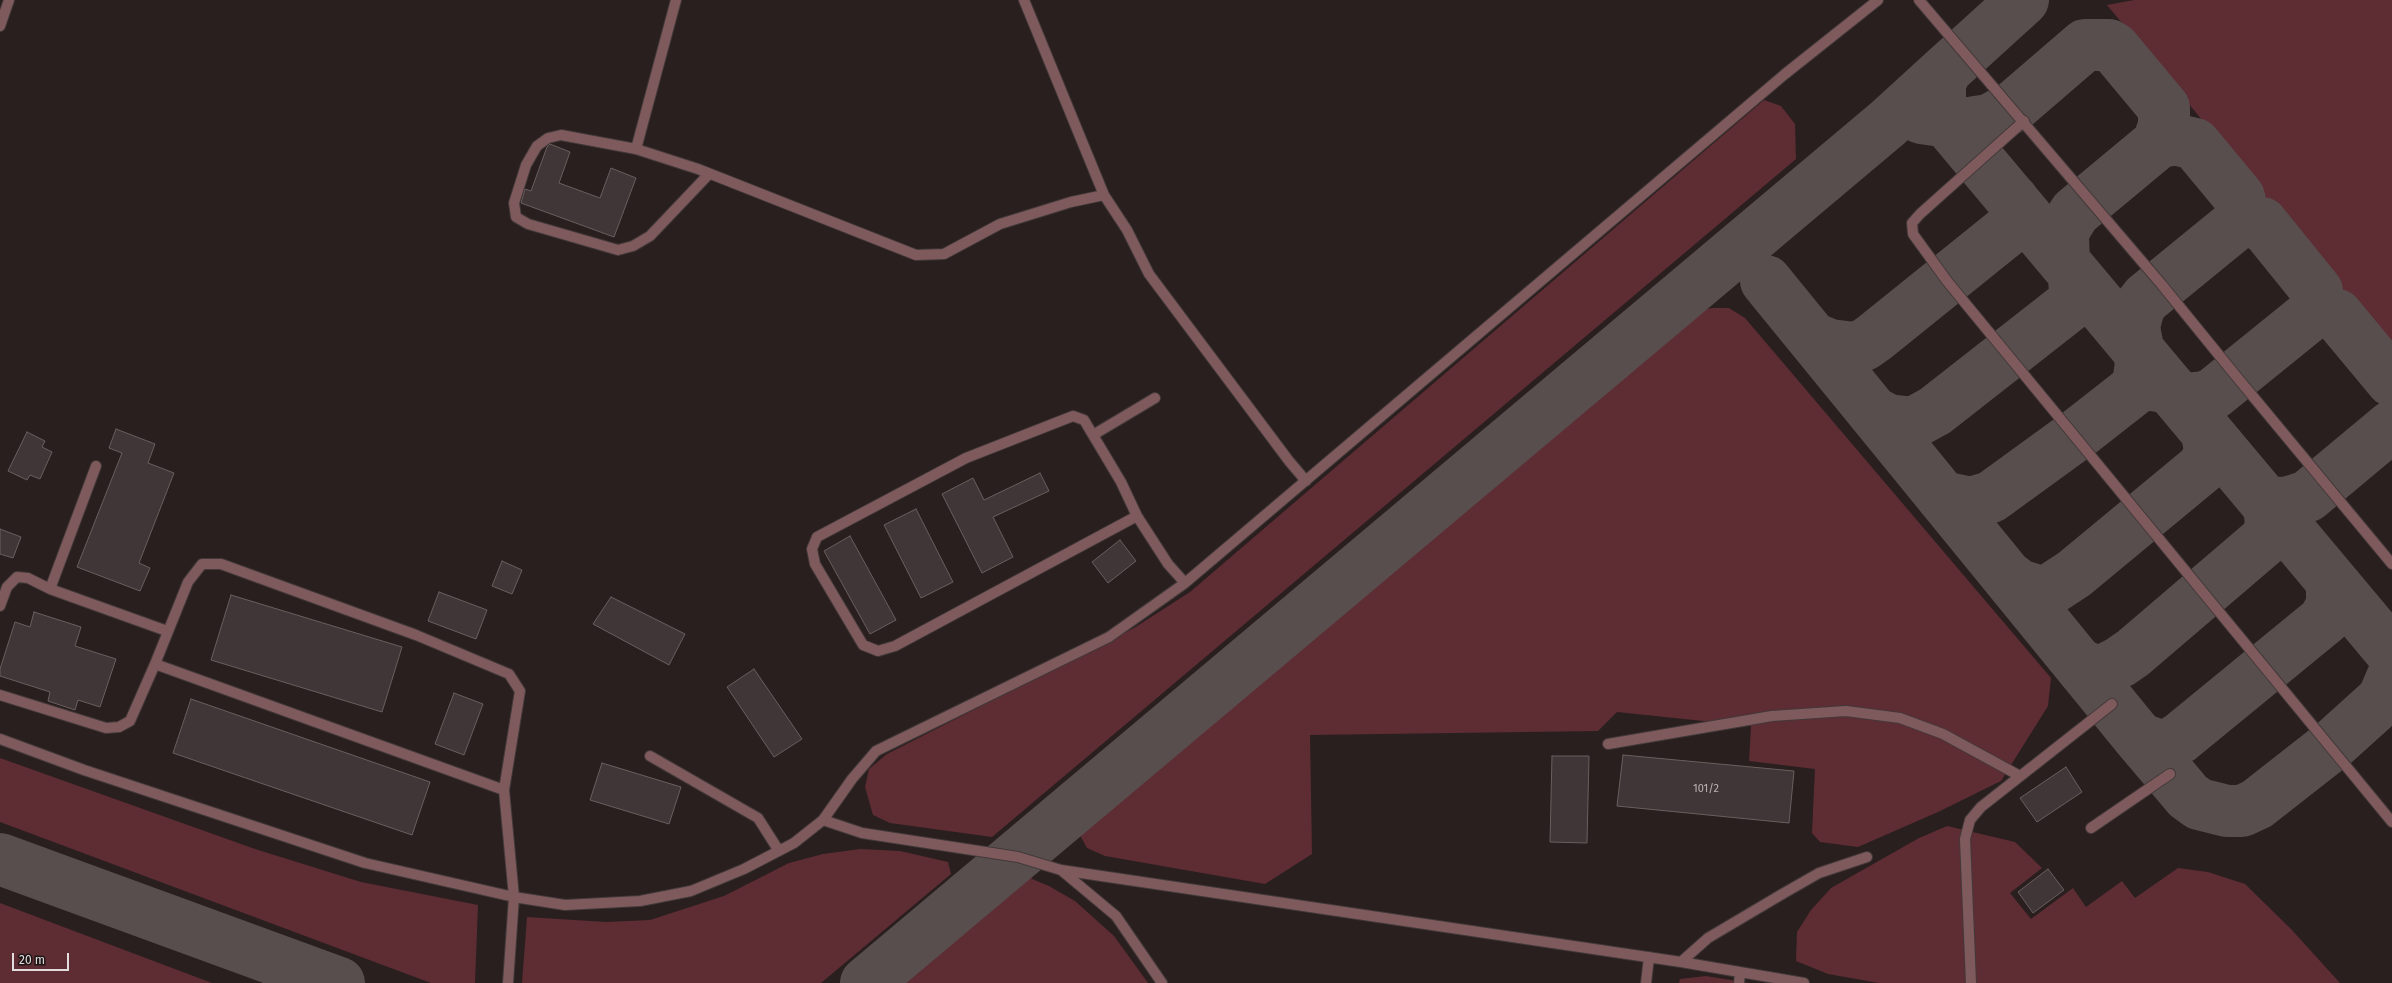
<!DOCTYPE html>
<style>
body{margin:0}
#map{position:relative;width:2392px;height:983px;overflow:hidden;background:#291f1f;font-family:"Fira Sans",sans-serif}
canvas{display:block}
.scale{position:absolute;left:12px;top:953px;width:57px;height:18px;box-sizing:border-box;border:2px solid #e3dcdc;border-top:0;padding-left:5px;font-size:12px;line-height:14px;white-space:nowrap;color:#e3dcdc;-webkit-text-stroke:3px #1f1516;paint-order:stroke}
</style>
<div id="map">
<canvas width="2392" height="983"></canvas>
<div class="scale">20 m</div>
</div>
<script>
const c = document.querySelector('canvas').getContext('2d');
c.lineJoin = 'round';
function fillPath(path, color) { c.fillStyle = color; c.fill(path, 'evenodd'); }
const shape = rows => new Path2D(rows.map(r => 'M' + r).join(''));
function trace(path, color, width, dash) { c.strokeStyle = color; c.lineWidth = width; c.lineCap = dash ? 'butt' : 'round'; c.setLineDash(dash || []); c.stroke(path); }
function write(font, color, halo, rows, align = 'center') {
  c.font = font + ' "Fira Sans",sans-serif'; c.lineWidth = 3.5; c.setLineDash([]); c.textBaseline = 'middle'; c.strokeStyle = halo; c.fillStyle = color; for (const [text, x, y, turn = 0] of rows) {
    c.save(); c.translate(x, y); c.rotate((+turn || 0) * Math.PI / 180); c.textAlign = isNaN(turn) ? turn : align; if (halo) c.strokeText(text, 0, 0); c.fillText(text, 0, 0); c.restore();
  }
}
fillPath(shape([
 [2134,0,2392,0,2392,350,2107,5],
 [1764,100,1781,106,1795,124,1796,159,992,837,890,823,873,815,865,787,869,769,887,754,1134,628,1190,592],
 [1713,308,1729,308,1745,318,2051,678,2048,706,2001,781,1938,812,1858,847,1820,842,1812,833,1815,769,1749,761,1751,726,1617,712,1598,731,1310,735,1312,854,1265,884,1105,856,1087,848,1077,830,1695,311],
 [0,758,255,849,361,882,478,905,475,983,431,983,0,822],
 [1947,826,2015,842,2042,868,2010,893,2031,919,2073,888,2086,907,2122,881,2135,898,2178,868,2208,872,2245,884,2291,929,2340,983,1879,983,1828,974,1796,961,1797,932,1811,910,1831,888,1919,838],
 [860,849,900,851,948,862,951,874,821,983,522,983,527,917,606,922,650,920,724,896,789,863,823,854],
 [1020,874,1049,886,1075,901,1114,936,1148,983,894,983],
 [0,903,212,983,0,983],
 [1706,976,1749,983,1679,983,1680,979]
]), '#5e2c33');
trace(shape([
 [2023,0,1946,70,1940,83,1940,103,1947,122,2392,653],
 [1921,118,1963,124,1989,120,2013,107,2085,45,2109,45,2114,48,2164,108,2164,126,2158,143,2075,212,2065,228,2063,237,2064,262],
 [1766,281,2139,738,2188,796,2199,804,2227,811,2242,811,2257,804,2331,746,2383,699,2392,678],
 [2313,313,2328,312,2337,315,2392,381],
 [1813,338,1830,345,1854,348,1864,345,1874,338,2013,226,2017,213,2013,200],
 [2153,385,2165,387,2185,399,2204,397,2213,394,2313,313,2315,308,2317,291,2262,223,2239,222],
 [1873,412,1888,420,1913,423,1935,411,2069,306,2075,295,2074,274],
 [1942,497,1971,503,1991,497,2075,436,2135,389,2138,383,2141,364,2134,327,2139,307,2146,298,2239,222,2242,210,2239,197,2195,144,2174,139,2158,143],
 [2265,502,2287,503,2308,496,2392,426],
 [2006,575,2019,585,2038,591,2048,591,2074,574,2202,468,2208,458,2210,451,2207,433],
 [2078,663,2091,670,2102,671,2120,662,2133,653,2264,541,2270,531,2271,524,2269,507],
 [2139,738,2160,746,2170,744,2180,738,2324,620,2332,605,2332,582],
 [0,859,339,983],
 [866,983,1888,123,1946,70]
]), '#584e4e', 52);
const building = shape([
 [550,144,570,152,559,183,600,198,611,168,636,178,614,237,521,203,525,189,531,191,547,147,550,144],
 [116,429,155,444,148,463,174,473,139,563,150,568,140,591,77,567,122,453,109,448,116,429],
 [27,432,45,441,42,447,52,452,40,479,30,475,27,480,8,471,27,432],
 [1040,473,1049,491,993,517,1013,557,982,573,942,494,973,478,984,500,1040,473],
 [916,509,953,582,921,598,884,525,916,509],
 [0,529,21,537,13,558,0,554,0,529],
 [850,536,896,620,870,634,824,551,850,536],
 [1120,540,1136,561,1108,583,1092,562,1120,540],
 [502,561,522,570,512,594,492,586,502,561],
 [439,592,487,610,476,639,428,621,439,592],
 [231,595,402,647,382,712,211,660,231,595],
 [611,597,685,634,669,665,593,624,611,597],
 [34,612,81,627,75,646,116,659,100,707,78,700,75,710,48,701,50,692,0,676,0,669,15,622,30,627,34,612],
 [754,669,802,739,774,757,727,687,754,669],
 [454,693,483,704,464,755,435,744,454,693],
 [191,699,430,782,412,835,173,753,191,699],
 [1623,755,1794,771,1789,823,1617,806,1623,755],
 [1552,756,1589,756,1587,843,1550,842,1552,756],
 [602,763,681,787,669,824,590,800,602,763],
 [2066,767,2082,792,2037,822,2020,798,2066,767],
 [2048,869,2064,890,2033,913,2018,892,2048,869]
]);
fillPath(building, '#413637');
trace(building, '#6b5e5f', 1);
const service = shape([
 [1024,0,1104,195],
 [1919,0,2162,285,2236,376,2392,564],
 [0,26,9,0],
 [2024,121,1920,214,1912,223,1913,234,1947,281,2392,822],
 [636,149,676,0],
 [708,175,650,236,633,246,618,250,528,224,516,217,514,203,526,165,537,146,548,138,561,135,636,149,698,169,916,255,944,254,1000,224,1071,202,1104,195,1127,230,1149,274,1289,461,1306,481],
 [1093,435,1155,398],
 [1137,516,895,646,878,651,863,645,815,564,812,549,817,537,966,458,1073,416,1084,420,1121,482,1137,516,1168,564,1185,583],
 [50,589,96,466],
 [0,606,7,587,17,577,28,578,50,589,167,631],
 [0,695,106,728,119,727,130,721,155,664],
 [0,739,84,770,365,863,514,897,565,905,640,901,691,891,744,869,794,843,823,820,862,833,1018,857,1061,870,1116,916,1162,983],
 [1608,744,1772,716,1846,711,1900,718,1943,734,2020,776],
 [650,756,758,818,779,851],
 [504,790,155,664,188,582,202,564,221,564,416,635,509,674,520,691,504,790,514,897,508,983],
 [823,820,852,779,876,751,1109,637,1185,583,1785,74,1878,0],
 [2091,828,2170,774],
 [1061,870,1681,962,1804,983],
 [1681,962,1708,938,1784,893,1819,873,1867,857],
 [1646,983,1649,957],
 [1739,983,1740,973],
 [1971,983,1965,839,1970,820,1981,807,2112,704]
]);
trace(service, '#433939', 12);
trace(service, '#7e5a5d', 10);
write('11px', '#bab2b3', null, [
 ["101/2",1706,789]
]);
</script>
